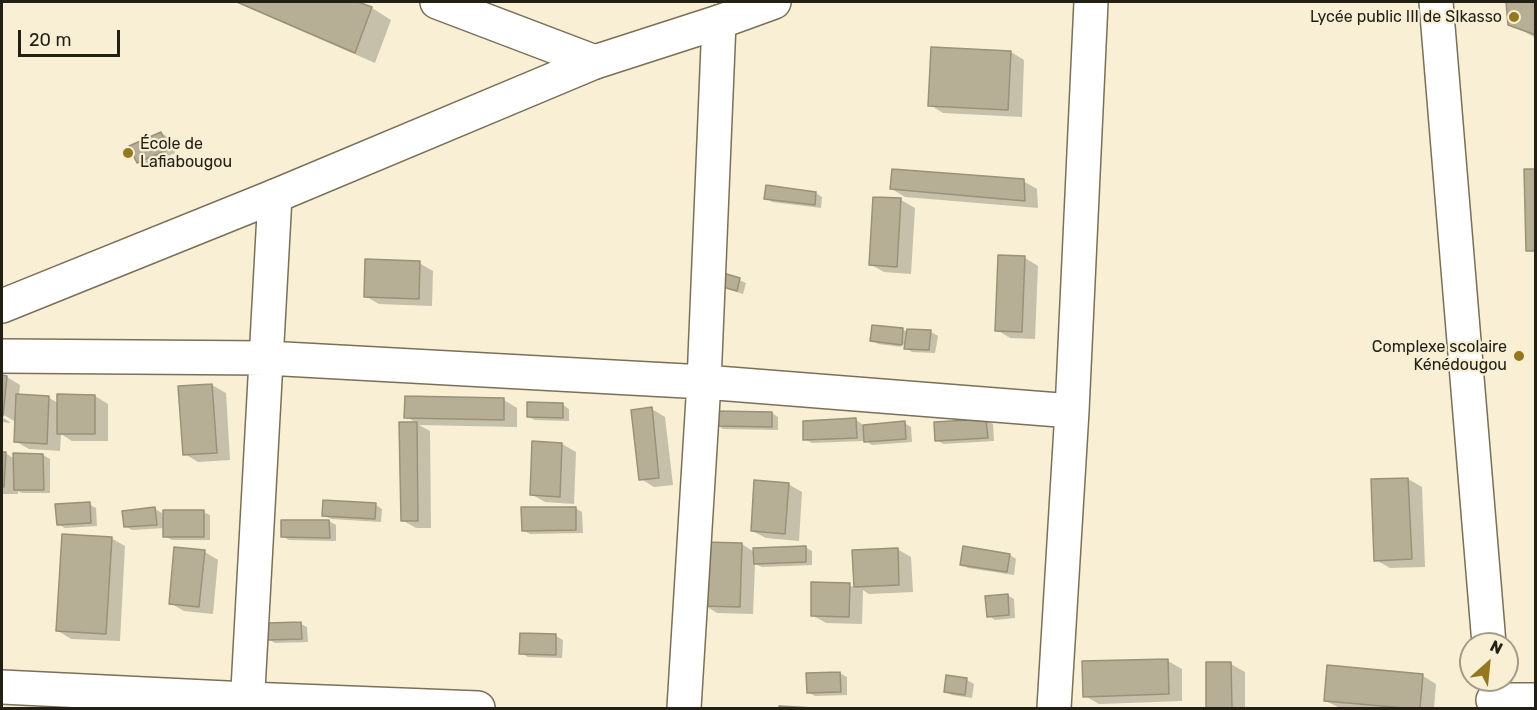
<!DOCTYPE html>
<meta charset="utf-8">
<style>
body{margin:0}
#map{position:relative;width:1537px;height:710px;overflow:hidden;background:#f8efd4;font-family:Rubik,sans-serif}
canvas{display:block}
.frame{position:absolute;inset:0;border:3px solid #221f15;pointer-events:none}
.north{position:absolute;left:1459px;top:632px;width:60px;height:60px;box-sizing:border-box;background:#f8efd4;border:2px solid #a29c88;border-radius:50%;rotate:27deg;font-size:16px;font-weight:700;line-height:24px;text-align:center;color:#221f15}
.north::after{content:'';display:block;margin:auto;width:21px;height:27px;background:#93781f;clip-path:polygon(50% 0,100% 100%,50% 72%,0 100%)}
.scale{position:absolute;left:18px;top:30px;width:102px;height:27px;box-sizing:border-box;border:3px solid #221f15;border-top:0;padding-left:8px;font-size:18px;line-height:21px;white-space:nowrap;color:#221f15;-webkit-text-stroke:4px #f8efd4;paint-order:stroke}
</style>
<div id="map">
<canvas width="1537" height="710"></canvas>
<div class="frame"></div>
<div class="north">N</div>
<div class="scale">20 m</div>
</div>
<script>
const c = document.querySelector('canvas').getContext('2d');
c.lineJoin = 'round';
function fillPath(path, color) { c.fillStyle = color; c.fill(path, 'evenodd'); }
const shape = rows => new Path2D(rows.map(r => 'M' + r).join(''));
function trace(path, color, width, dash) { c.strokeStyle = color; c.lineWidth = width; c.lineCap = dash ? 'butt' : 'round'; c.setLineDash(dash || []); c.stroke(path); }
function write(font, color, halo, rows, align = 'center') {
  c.font = font + ' Rubik,sans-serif'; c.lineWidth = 4.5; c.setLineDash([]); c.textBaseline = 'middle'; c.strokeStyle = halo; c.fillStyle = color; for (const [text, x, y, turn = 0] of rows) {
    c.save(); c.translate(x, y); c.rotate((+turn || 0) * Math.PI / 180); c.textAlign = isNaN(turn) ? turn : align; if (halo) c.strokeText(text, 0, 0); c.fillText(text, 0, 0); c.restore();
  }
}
fillPath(shape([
 [235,2,354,2,372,8,391,20,375,63],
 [1508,2,1536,2,1536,38,1510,24],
 [1011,52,1024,60,1022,117,943,113,930,105],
 [161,133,168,137,175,153,145,166,138,162],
 [1023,181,1037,189,1038,208,905,197,892,189],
 [816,193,822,197,821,208,772,202,766,198],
 [875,198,901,200,915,208,911,274,884,272,870,264],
 [1025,258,1038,266,1035,339,1010,338,997,330],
 [419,263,433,271,432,306,379,304,365,296],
 [739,280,746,283,743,294,724,288,717,284],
 [903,329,908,333,909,330,931,332,938,336,935,353,912,352,906,348,906,346,896,340,894,342,902,347,878,344,872,340],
 [2,377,7,377,20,385,19,395,48,397,58,403,95,396,108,404,108,441,72,441,61,434,60,451,29,449,15,441,16,422,2,414],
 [212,385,226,393,230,460,198,462,185,454],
 [504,400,517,408,517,427,419,425,430,431,431,528,416,528,402,520,417,423,406,417],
 [563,405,569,409,569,421,535,420,528,417],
 [652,409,665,417,673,485,654,487,641,479],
 [772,413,778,417,778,430,723,429,717,425],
 [2,417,11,423,2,422],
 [856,420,862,424,863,426,904,423,911,427,912,442,872,445,863,439,863,441,812,443,805,439],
 [986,420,993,424,994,441,943,444,937,440],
 [562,444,576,452,574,504,545,502,531,494],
 [2,453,5,453,15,459,43,455,50,459,50,493,22,493,18,491,18,494,2,494],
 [1408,479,1422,487,1425,567,1390,568,1376,560],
 [788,484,802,492,799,541,766,538,752,531],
 [89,504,96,508,97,526,65,528,58,524],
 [376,505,382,509,381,522,331,519,324,515],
 [575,508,582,512,583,533,530,534,523,530],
 [155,509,162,513,163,521,203,512,210,515,210,540,172,540,165,536,165,528,132,530,125,526],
 [329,521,336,525,336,541,289,540,282,536],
 [111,538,125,546,120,641,71,639,58,631],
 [742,544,754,552,805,547,812,551,812,565,762,567,755,564,753,614,717,613,704,605],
 [964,548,1010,555,1016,559,1014,575,968,568,962,564],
 [897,549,911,557,913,592,869,594,863,590,862,624,826,623,812,615,849,585,856,588,854,552],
 [205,552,218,560,213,614,184,611,170,603],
 [1007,595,1014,599,1015,618,995,620,989,616],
 [301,624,307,627,308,642,275,643,268,639],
 [556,636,563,640,562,658,528,657,521,653],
 [1168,661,1182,669,1182,701,1099,704,1085,696],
 [1207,664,1231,664,1245,672,1245,708,1207,708],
 [840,673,847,677,847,695,815,696,808,692],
 [1423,676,1436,684,1434,708,1340,708,1326,701],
 [947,677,967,680,974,684,972,698,952,695,945,691]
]), '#0003');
const building = shape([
 [237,2,358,2,372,7,355,53,237,2],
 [1506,2,1536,2,1536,35,1508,25,1506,2],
 [931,47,1011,51,1008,110,928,106,931,47],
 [161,132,169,149,137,163,129,146,161,132],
 [892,169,1024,179,1025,201,890,189,892,169],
 [1524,169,1536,169,1536,251,1526,251,1524,169],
 [766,185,816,192,815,205,764,199,766,185],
 [873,197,901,198,897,267,869,265,873,197],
 [998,255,1025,256,1022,332,995,331,998,255],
 [365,259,420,261,419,299,364,297,365,259],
 [720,272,740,278,737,291,716,285,720,272],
 [872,325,903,328,902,345,870,341,872,325],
 [907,329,931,330,929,350,904,349,907,329],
 [2,375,7,376,3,416,2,416,2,375],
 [212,384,217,453,183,455,178,386,212,384],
 [16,394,49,396,47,444,14,442,16,394],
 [57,394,95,395,95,434,57,434,57,394],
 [405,396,504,398,504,420,404,418,405,396],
 [527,402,563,403,563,418,527,417,527,402],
 [652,407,659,478,639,480,631,410,652,407],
 [715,411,772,412,772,427,715,426,715,411],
 [856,418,857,438,803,440,803,421,856,418],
 [986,419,988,438,935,441,934,422,986,419],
 [905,421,906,439,864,442,863,425,905,421],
 [399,422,417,422,418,521,401,521,399,422],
 [532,441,562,443,560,497,530,495,532,441],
 [2,452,6,452,4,487,2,487,2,452],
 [13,453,43,454,44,490,14,490,13,453],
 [1408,478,1412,559,1374,561,1371,479,1408,478],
 [754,480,789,483,785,534,751,531,754,480],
 [323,500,376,503,375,519,322,516,323,500],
 [90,502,91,523,57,525,55,504,90,502],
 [155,507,157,525,124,527,122,511,155,507],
 [521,507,576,507,576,530,522,531,521,507],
 [163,510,204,510,204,537,163,537,163,510],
 [281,520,329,520,330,538,281,537,281,520],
 [62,534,112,537,106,634,56,631,62,534],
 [705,542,742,543,740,607,702,606,705,542],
 [806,546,806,562,754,564,753,548,806,546],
 [963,546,1010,554,1007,572,960,565,963,546],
 [174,547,205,550,199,607,169,604,174,547],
 [898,548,899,585,854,587,852,550,898,548],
 [811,582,850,583,849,617,811,616,811,582],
 [1008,594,1009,615,987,617,985,596,1008,594],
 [301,622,302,639,267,640,267,623,301,622],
 [520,633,556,634,556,655,519,654,520,633],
 [1168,659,1169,694,1083,697,1082,661,1168,659],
 [1206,662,1231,662,1232,708,1206,708,1206,662],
 [1327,665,1423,674,1420,708,1405,708,1324,701,1327,665],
 [840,672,841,692,807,693,806,673,840,672],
 [946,675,967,678,965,695,944,692,946,675],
 [779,706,813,708,779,708,779,706]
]);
fillPath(building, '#b7af95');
trace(building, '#999178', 1.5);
const street = shape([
 [437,2,595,62],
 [1436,2,1489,644],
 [2,356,266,358,704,382,1072,411],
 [2,687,247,699,478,708],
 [1493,700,1536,700],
 [247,708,275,196],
 [684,708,704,382,719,22],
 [1054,708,1072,411,1091,2]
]);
const secondary = shape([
 [2,306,275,196,595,62,719,22,774,2]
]);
trace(street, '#797059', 36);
trace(secondary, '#797059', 36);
trace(street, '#fff', 33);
trace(secondary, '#fff', 33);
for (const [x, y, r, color] of [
 [1514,17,6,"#93781f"],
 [128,153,6,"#93781f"],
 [1519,356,6,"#93781f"]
]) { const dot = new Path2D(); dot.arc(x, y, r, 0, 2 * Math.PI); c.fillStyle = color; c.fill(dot); trace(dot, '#f8efd4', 2); }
write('16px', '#221f15', '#f8efd4', [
 ["Lycée public III de SIkasso",1502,17],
 ["École de",140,144,"left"],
 ["Lafiabougou",140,162,"left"],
 ["Complexe scolaire",1507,347],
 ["Kénédougou",1507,365]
], 'right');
</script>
